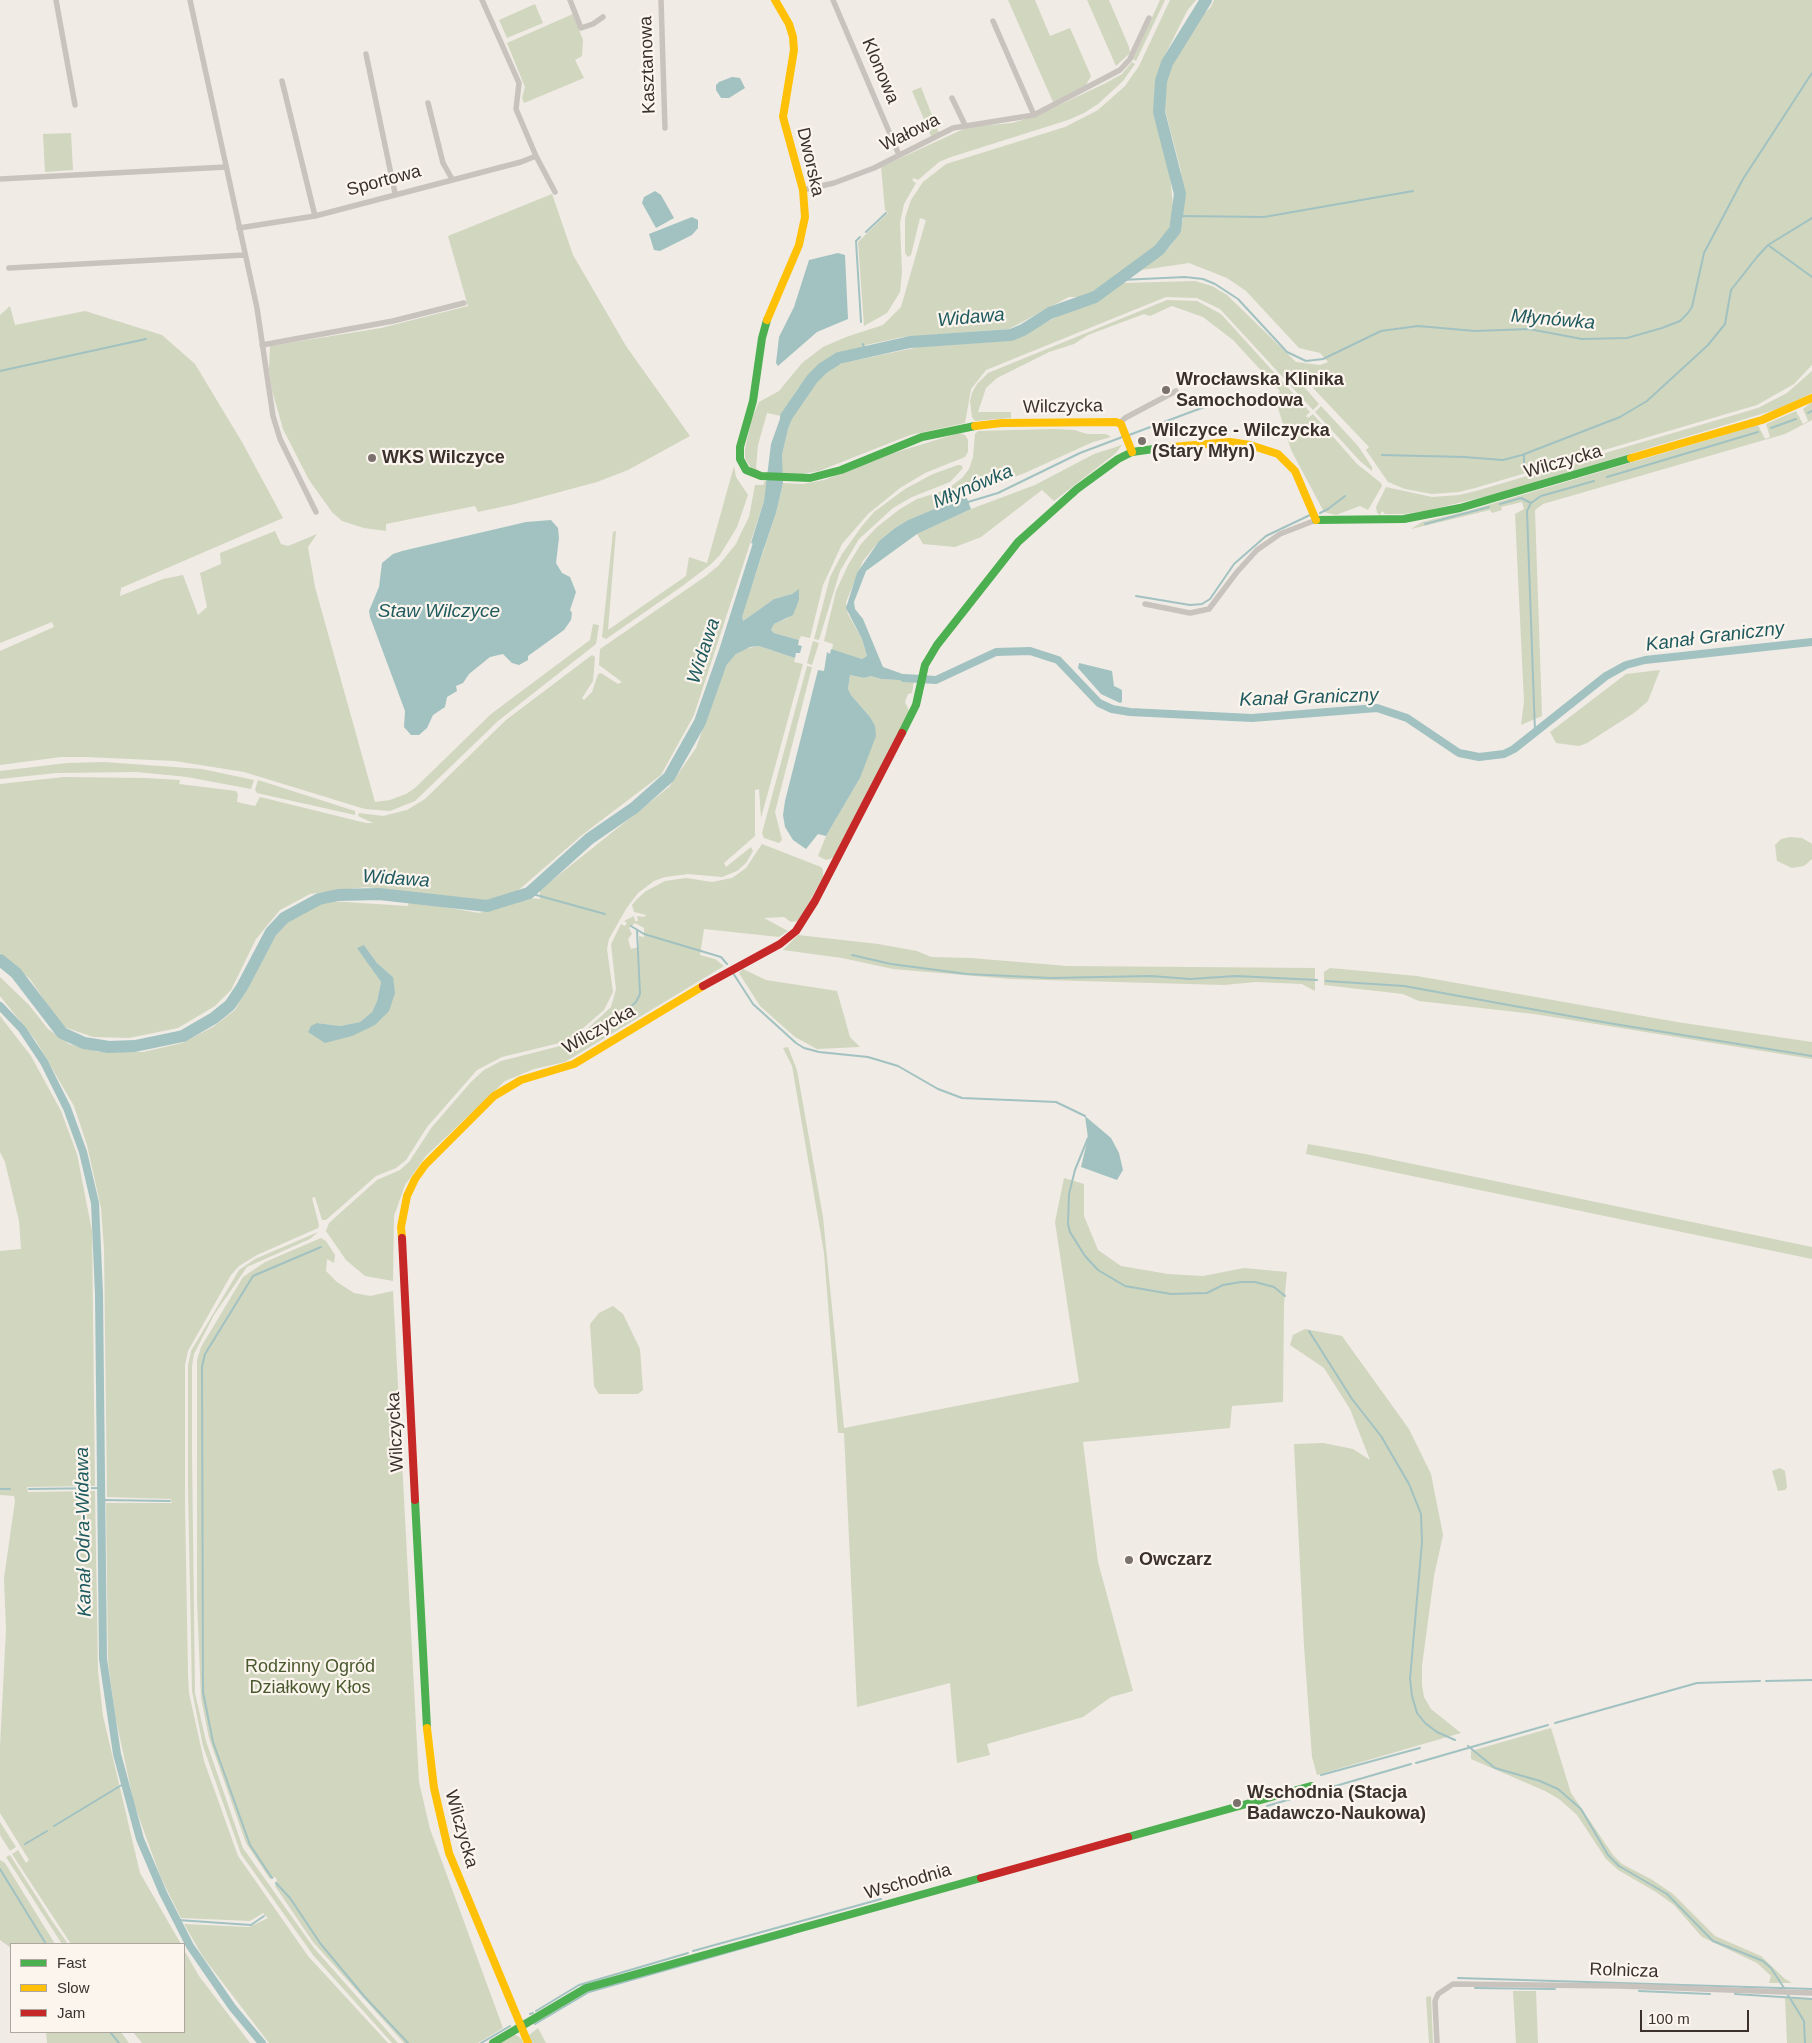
<!DOCTYPE html>
<meta charset="utf-8">
<style>
body{margin:0}
#map{position:relative;width:1812px;height:2043px;overflow:hidden;background:#f0ebe5;font-family:Arial,sans-serif}
canvas{display:block}
.legend{position:absolute;left:10px;top:1943px;width:175px;height:90px;box-sizing:border-box;background:#fbf5ee;border:1px solid #aea6a0;margin:0;padding:6px 9px;list-style:none;font-size:15px;color:#3b302b}
.legend li{display:flex;align-items:center;gap:10px;height:25px}
.legend b{width:25px;border:1px solid #aea6a0}
.scale{position:absolute;left:1640px;top:2010px;width:109px;height:22px;box-sizing:border-box;border:2px solid #3b302b;border-top:0;padding-left:6px;font-size:15px;line-height:18px;white-space:nowrap;color:#3b302b;-webkit-text-stroke:4px #fbf5ee;paint-order:stroke}
</style>
<div id="map">
<canvas width="1812" height="2043"></canvas>
<ul class="legend">
<li><b style="height:6px;background:#4caf50"></b>Fast</li>
<li><b style="height:6px;background:#ffc107"></b>Slow</li>
<li><b style="height:6px;background:#c62828"></b>Jam</li>
</ul>
<div class="scale">100 m</div>
</div>
<script>
const c = document.querySelector('canvas').getContext('2d');
c.lineJoin = 'round';
function fillPath(path, color) { c.fillStyle = color; c.fill(path, 'evenodd'); }
const shape = rows => new Path2D(rows.map(r => 'M' + r).join(''));
function trace(path, color, width, dash) { c.strokeStyle = color; c.lineWidth = width; c.lineCap = dash ? 'butt' : 'round'; c.setLineDash(dash || []); c.stroke(path); }
function write(font, color, halo, rows, align = 'center') {
  c.font = font + ' Arial,sans-serif'; c.lineWidth = 4.5; c.setLineDash([]); c.textBaseline = 'middle'; c.strokeStyle = halo; c.fillStyle = color; for (const [text, x, y, turn = 0] of rows) {
    c.save(); c.translate(x, y); c.rotate((+turn || 0) * Math.PI / 180); c.textAlign = isNaN(turn) ? turn : align; if (halo) c.strokeText(text, 0, 0); c.fillText(text, 0, 0); c.restore();
  }
}
fillPath(shape([
 [1008,0,1035,0,1050,36,1070,28,1091,76,1086,85,1053,102],
 [1087,0,1109,0,1129,47,1130,53,1116,66],
 [1160,0,1165,0,1136,61,1133,59],
 [1170,0,1196,0,1187,11,1162,61,1155,84,1155,117,1170,175,1173,206,1169,229,1161,243,1143,258,1091,293,1080,297,1069,297,1009,329,903,337,866,345,861,349,830,359,812,371,797,390,781,416,767,413,758,445,756,468,761,473,752,470,745,458,745,449,752,418,759,402,779,391,802,363,823,347,846,337,883,325,901,307,926,220,920,218,911,255,908,257,905,253,905,218,911,200,923,182,946,164,1065,127,1098,110,1125,86,1139,66],
 [1214,0,1812,0,1812,365,1794,384,1757,405,1475,488,1459,492,1432,494,1405,489,1388,482,1366,450,1369,447,1313,388,1319,382,1310,372,1299,381,1319,404,1313,410,1220,309,1197,298,1166,297,986,370,971,389,965,423,910,435,819,471,797,475,781,473,782,455,788,429,798,404,815,382,830,369,843,363,919,347,1008,341,1071,310,1087,305,1122,283,1195,281,1212,286,1227,295,1296,362,1320,365,1328,362,1320,353,1299,348,1246,291,1227,278,1189,263,1142,270,1169,248,1178,235,1183,220,1181,171,1165,110,1164,88,1168,70,1195,22,1211,7],
 [535,4,543,23,507,38,499,20],
 [573,14,583,40,582,56,575,60,584,78,524,103,522,98,525,87,507,43],
 [1132,62,1135,64,1123,81,1098,104,1084,113,1068,120,951,157,939,162,918,180,914,178,912,180,916,183,904,204,900,223,902,272,900,292,887,313,864,326,858,242,888,213,885,210,881,167,968,127,1012,123,1036,116,1106,83,1122,74],
 [921,87,939,133,931,136,912,91],
 [71,133,73,170,45,172,43,134],
 [552,194,573,255,626,346,690,436,628,470,597,482,515,504,478,512,475,506,386,524,386,531,364,528,342,521,332,512,309,480,283,429,272,390,269,369,270,346,381,328,468,306,448,236],
 [1167,300,1197,301,1221,314,1310,412,1306,416,1308,418,1313,414,1357,464,1381,483,1382,486,1368,510,1360,506,1336,515,1324,512,1291,450,1275,398,1280,391,1233,340,1203,317,1172,306,1150,316,1144,314,1088,335,1074,344,1049,352,997,378,986,388,978,412,1011,412,1011,418,975,421,972,417,970,401,972,393,977,384,988,373],
 [10,306,15,325,85,311,162,335,195,364,242,442,283,518,121,588,120,596,163,579,183,575,198,615,207,607,200,573,221,564,220,553,275,531,281,544,288,546,317,534,308,547,315,587,375,802,390,800,406,794,415,788,491,714,590,640,593,624,599,625,596,644,498,721,415,801,390,811,365,809,244,772,175,761,85,757,61,757,0,765,0,651,54,627,52,622,0,643,0,315],
 [1812,371,1812,393,1778,409,1500,493,1425,511,1404,514,1385,514,1382,511,1380,515,1377,513,1376,507,1386,487,1432,497,1459,495,1476,491,1758,408,1787,393],
 [1812,402,1812,420,1785,434,1543,504,1535,510,1542,716,1521,725,1524,702,1515,514,1524,509,1522,502,1501,507,1502,510,1492,513,1490,510,1411,529,1422,522,1468,511,1758,425,1765,439,1770,437,1766,424,1796,411,1803,424,1808,421,1803,409],
 [1321,406,1358,446,1372,467,1372,471,1360,461,1315,412],
 [1053,429,1074,430,1087,434,1106,434,1111,437,1093,442,1027,472,908,520,895,528,879,541,863,561,846,602,848,614,862,639,867,656,862,659,832,650,833,644,824,641,836,591,848,565,861,544,877,527,900,509,917,499,946,490,962,478,969,469,973,457,975,434,978,431],
 [959,433,965,435,968,440,968,452,965,457,925,473,900,488,868,514,842,544,823,585,810,638,801,636,799,640,774,633,771,630,774,624,788,618,799,600,799,590,792,594,774,599,743,621,742,615,776,513,783,483,803,484,824,480,887,455],
 [1122,445,1116,453,1054,501,1042,490,981,537,955,547,923,544,917,534,971,509,1035,485,1094,454],
 [958,465,961,465,963,468,950,482,912,497,893,508,859,539,840,571,819,640,814,639,830,577,842,554,862,526,874,512,905,489,933,474],
 [734,466,736,477,748,495,737,527,720,555,710,565,681,587,606,639,602,637,613,532,616,531,608,630,686,576,689,557,707,563],
 [765,481,767,481,764,501,694,715,661,775,582,835,514,894,481,902,366,887,310,894,280,910,256,939,231,990,215,1006,178,1028,129,1038,93,1037,64,1027,57,1019,30,979,0,953,0,784,64,777,146,778,180,780,179,784,236,791,238,794,237,802,255,806,260,797,366,823,373,823,358,816,359,813,383,816,407,810,425,799,506,720,592,655,595,657,593,681,582,698,584,700,592,692,598,674,601,673,618,684,622,682,599,665,600,649,706,576,718,566,736,544,742,531,749,517,755,485,763,485],
 [813,641,819,643,812,665,807,663],
 [759,646,795,658,794,662,803,664,761,818,759,789,755,790,755,836,724,863,726,867,751,847,753,851,746,863,737,871,722,877,688,874,665,877,654,881,638,893,626,909,609,939,607,949,613,992,604,1010,568,1041,502,1057,477,1070,427,1127,406,1160,396,1168,376,1176,326,1220,322,1220,315,1197,312,1198,319,1225,318,1228,257,1255,239,1266,231,1275,188,1351,185,1365,185,1503,188,1675,189,1693,204,1761,238,1856,308,1956,388,2043,269,2043,203,1957,184,1924,249,1927,268,1918,263,1913,250,1921,181,1918,161,1878,134,1804,115,1715,108,1662,106,1503,172,1503,171,1499,107,1497,104,1249,101,1208,87,1145,74,1106,36,1041,0,996,0,977,29,1005,48,1029,69,1044,98,1052,143,1052,182,1043,213,1027,235,1010,280,928,303,911,329,901,408,906,409,901,479,913,529,898,540,899,540,890,669,787,696,748,725,667,736,654,744,649],
 [364,945,377,963,393,977,375,1025,308,1032,317,1023,340,1026,360,1022,372,1012,377,1001,381,982,370,966],
 [807,666,812,667,775,812,782,840,779,843,764,838,762,833],
 [1660,670,1648,701,1634,713,1587,743,1579,746,1556,743,1550,732,1626,674],
 [850,675,864,678,871,676,881,679,914,681,912,693,908,694,905,702,909,711,907,718,833,858,826,860,818,856,826,836,860,778,870,717,851,695,848,689],
 [104,762,202,769,254,780,251,789,187,777,137,772,56,773,0,779,0,771,67,763],
 [258,780,355,811,355,815,257,793,255,790],
 [1790,837,1802,838,1812,844,1812,859,1804,866,1792,868,1777,861,1775,845,1781,839],
 [762,844,821,867,823,870,823,877,799,921,791,922,784,917,764,918,788,931,779,937,704,929,700,955,715,959,724,966,565,1062,534,1069,505,1081,426,1156,405,1185,394,1216,393,1281,365,1276,346,1260,326,1231,329,1223,377,1180,400,1170,409,1162,432,1127,471,1082,484,1070,501,1061,572,1043,611,1007,616,989,611,944,621,924,625,926,627,923,624,921,634,916,635,921,638,921,637,916,644,917,646,915,634,912,632,905,636,900,646,891,665,881,686,878,712,882,732,878,746,868],
 [635,923,644,928,644,937,639,936,639,947,631,949,628,939,632,934,629,928],
 [798,935,878,944,917,951,931,957,971,958,1067,966,1315,968,1315,991,1302,984,1256,982,1224,985,1010,979,893,969,842,958,783,950],
 [1330,968,1417,976,1677,1022,1812,1042,1812,1059,1534,1014,1419,1001,1403,994,1324,985,1324,972],
 [743,969,766,980,837,991,850,1037,860,1047,817,1049,795,1037,760,1006,739,973],
 [0,1016,31,1056,61,1111,77,1154,92,1231,95,1486,27,1487,28,1492,95,1491,98,1671,103,1716,140,1873,181,1944,71,1944,12,1854,18,1850,26,1863,29,1860,0,1813,0,1746,6,1630,4,1578,15,1501,14,1496,0,1495,0,1251,21,1249,19,1221,5,1162,0,1152],
 [788,1047,797,1070,823,1217,844,1428,1079,1382,1055,1222,1064,1178,1084,1184,1084,1216,1098,1250,1121,1266,1168,1274,1203,1276,1244,1268,1287,1272,1284,1304,1283,1402,1232,1406,1230,1428,1083,1442,1098,1562,1133,1691,1111,1697,1083,1717,987,1744,990,1755,957,1763,950,1683,857,1707,844,1433,838,1433,824,1253,792,1066,783,1048],
 [1308,1144,1365,1154,1812,1247,1812,1259,1306,1154],
 [318,1232,310,1239,247,1267,214,1315,194,1354,192,1366,192,1454,195,1693,206,1741,243,1848,314,1948,398,2043,392,2043,313,1955,241,1854,203,1746,192,1691,188,1489,188,1366,191,1351,239,1270,255,1259],
 [321,1238,326,1241,335,1255,334,1263,327,1259,326,1271,337,1282,354,1293,370,1296,393,1291,419,1782,430,1829,503,2028,478,2043,404,2043,313,1942,275,1886,277,1880,275,1877,270,1879,246,1843,209,1738,201,1698,197,1601,197,1360,201,1347,243,1277,265,1262],
 [613,1306,623,1314,640,1349,643,1390,638,1394,599,1394,594,1386,590,1324,599,1313],
 [1305,1329,1342,1336,1409,1429,1431,1474,1443,1535,1434,1576,1422,1666,1422,1685,1424,1697,1431,1709,1461,1733,1317,1775,1312,1757,1304,1646,1294,1444,1323,1443,1353,1449,1370,1460,1350,1409,1324,1368,1290,1345,1293,1335],
 [1780,1468,1785,1471,1787,1487,1785,1490,1778,1491,1772,1471],
 [1551,1728,1571,1793,1613,1855,1622,1864,1651,1879,1673,1894,1715,1936,1761,1956,1785,1979,1792,1983,1769,1983,1771,1976,1757,1963,1702,1937,1674,1905,1656,1892,1618,1870,1606,1859,1577,1815,1559,1799,1545,1791,1471,1759,1471,1751],
 [0,1822,16,1847,10,1851,0,1835],
 [10,1855,52,1921,68,1944,62,1944,6,1857],
 [0,1860,5,1863,55,1944,11,1944,11,1948,0,1940],
 [184,1950,199,1976,250,2043,142,2043,133,2032,184,2032],
 [1513,1991,1536,1991,1538,2043,1516,2043],
 [1431,1996,1433,2043,1429,2043,1426,1997],
 [1785,1998,1812,1999,1812,2043,1787,2043],
 [538,2028,546,2043,531,2043,528,2036],
 [46,2032,121,2032,129,2043,47,2043],
 [514,2034,521,2038,523,2043,497,2043]
]), '#d1d6bf');
fillPath(shape([
 [732,77,740,78,745,88,729,98,721,98,716,90,716,85,719,82],
 [655,191,661,195,674,218,656,228,642,203,644,197],
 [692,217,698,220,698,228,692,235,660,251,654,250,649,234],
 [838,253,845,255,848,319,817,332,778,366,776,363,779,337,794,307,809,260],
 [790,402,798,404,788,429,782,455,783,483,776,513,764,548,751,543,764,501,771,444,781,416],
 [966,496,971,509,917,534,866,571,854,602,855,609,863,619,883,667,914,678,914,681,881,679,871,676,864,678,850,675,848,689,851,695,870,717,875,726,876,736,860,778,826,836,818,834,806,849,793,840,785,827,783,815,785,801,818,670,824,671,827,652,830,654,831,649,862,659,867,656,862,639,846,608,857,573,879,541,895,528,908,520],
 [551,520,558,528,559,538,556,563,562,573,570,577,576,592,570,610,572,613,571,620,564,630,528,656,528,660,519,665,512,663,503,654,490,657,469,674,463,683,456,686,457,691,447,697,445,707,433,715,427,728,419,735,411,735,404,727,405,711,370,617,369,611,379,587,382,563,393,554,402,551,526,522],
 [799,589,799,600,793,615,774,624,771,630,774,633,799,640,798,645,802,646,800,653,796,653,795,658,759,646,750,647,736,654,725,667,742,615,743,621,774,599,792,594],
 [1079,663,1112,671,1114,686,1122,690,1122,702,1120,703,1101,694,1078,668],
 [364,945,377,963,393,977,395,993,389,1011,375,1025,352,1036,325,1043,308,1032,311,1026,317,1023,340,1026,360,1022,372,1012,377,1001,381,982,357,948],
 [1085,1116,1111,1138,1119,1153,1123,1170,1117,1180,1081,1167,1088,1138]
]), '#a1c2c1');
trace(shape([
 [1178,216,1264,217,1413,191],
 [866,232,886,213],
 [860,237,856,241,861,322],
 [1768,245,1812,277],
 [1121,280,1185,277,1203,279,1215,284,1238,299,1287,352,1306,361,1323,359,1381,331,1418,326,1475,331,1529,329,1582,339,1627,338,1662,328,1680,321,1687,314,1692,307,1704,253,1743,179,1812,73],
 [863,344,865,352],
 [0,371,146,339],
 [1808,413,1812,411],
 [1771,428,1796,419],
 [1129,435,1207,406],
 [1382,455,1464,457,1503,460,1522,455,1620,417,1647,401,1708,345,1725,324,1731,290,1757,257,1768,245,1812,218],
 [1524,455,1524,465],
 [1607,477,1758,432],
 [968,502,998,493,1080,453,1125,436],
 [1500,504,1521,498,1531,503],
 [1320,513,1328,509,1345,496],
 [1425,524,1489,507],
 [1136,596,1190,605,1202,604,1210,599,1234,564,1266,536,1310,515],
 [730,637,737,632],
 [1535,732,1527,511,1531,503,1541,496,1594,481],
 [529,893,605,914],
 [631,926,644,934,721,957,727,964],
 [852,955,891,964,967,974,1051,978,1151,976,1190,979,1236,976,1317,980],
 [733,973,753,1004,796,1043,804,1048,819,1052,868,1057,898,1066,938,1089,962,1098,1056,1102,1085,1116],
 [1326,981,1404,986,1608,1023,1812,1056],
 [622,1014,636,1002,640,994,637,930],
 [1088,1138,1075,1170,1069,1194,1068,1224,1070,1232,1085,1256,1098,1270,1125,1286,1171,1294,1207,1293,1223,1285,1241,1282,1255,1282,1274,1287,1285,1296],
 [1309,1331,1352,1399,1381,1436,1409,1484,1421,1514,1422,1542,1410,1679,1412,1696,1417,1713,1425,1723,1437,1732,1455,1740],
 [0,1489,10,1489],
 [29,1489,101,1488],
 [102,1500,170,1501],
 [1766,1681,1812,1680],
 [1555,1723,1697,1683,1760,1681],
 [1468,1746,1495,1768,1540,1781,1558,1789,1581,1809,1608,1855,1619,1866,1667,1894,1713,1941,1763,1961,1771,1968,1784,1988],
 [1416,1763,1548,1725],
 [1321,1775,1420,1748],
 [1267,1806,1411,1764],
 [54,1826,125,1783],
 [25,1844,47,1831],
 [0,1869,46,1944],
 [272,1878,250,1845,213,1742,203,1692,202,1367,205,1354,253,1276,321,1247],
 [276,1883,290,1898,320,1943,364,1996,408,2043],
 [178,1920,251,1925,264,1916],
 [693,1951,881,1899],
 [1458,1978,1812,1989],
 [1475,1988,1555,1989],
 [1639,1991,1710,1994],
 [1735,1994,1812,1999],
 [1788,1995,1804,2021,1805,2043],
 [536,2011,579,1985,688,1953],
 [530,2014,533,2013],
 [535,2024,589,1992,792,1934],
 [110,2032,119,2043],
 [481,2043,510,2026]
]), '#a1c2c1', 2);
trace(shape([
 [730,637,745,638],
 [904,678,936,680,996,652,1030,651,1058,660,1099,703,1112,709,1130,712,1252,718,1377,708,1407,718,1459,753,1479,757,1504,754,1514,749,1606,676,1626,665,1645,660,1812,642],
 [0,1006,22,1029,44,1062,67,1108,83,1152,95,1203,99,1294,103,1659,117,1754,140,1839,163,1893,190,1946,232,2007,262,2043]
]), '#a1c2c1', 8);
trace(shape([
 [786,417,812,379,823,368,839,358,910,342,1011,335,1023,330,1050,313,1095,297,1159,250,1175,230,1180,194,1159,112,1161,81,1167,63,1206,0],
 [0,960,16,973,62,1033,84,1043,109,1047,135,1046,183,1036,214,1018,230,1005,242,987,271,932,284,918,319,899,338,895,379,894,487,906,529,893,589,839,634,808,669,777,700,722,725,651,763,531]
]), '#a1c2c1', 12);
trace(shape([
 [56,0,75,105],
 [190,0,257,308,273,416,280,439,316,512],
 [482,0,519,83,516,109,536,156,555,192],
 [570,0,581,28,593,24,603,17],
 [661,0,665,128],
 [833,0,899,155],
 [366,54,395,193],
 [282,81,315,216],
 [952,98,965,125],
 [428,103,443,163,452,179],
 [1034,115,1120,70,1130,59,1149,18],
 [0,179,226,167],
 [803,190,834,183,874,168,953,128,1034,115,993,21],
 [239,228,315,216,521,162,536,156],
 [9,268,244,255],
 [262,345,393,321,464,303],
 [1120,423,1125,418,1176,391],
 [1145,604,1190,613,1209,609,1237,572,1257,550,1280,534,1316,520],
 [1437,2043,1435,2001,1438,1994,1453,1984,1619,1986,1812,1993]
]), '#c9c3be', 5.5);
trace(shape([
 [767,320,762,338,753,401,740,447,740,459,746,470,761,476,810,478,841,470,922,437,975,426],
 [1316,520,1404,519,1460,508,1631,458],
 [902,733,916,705,925,665,937,645,1018,542,1077,489,1118,459,1132,452,1161,448],
 [415,1500,427,1728],
 [1128,1837,1311,1786],
 [493,2043,586,1988,981,1878]
]), '#4caf50', 8);
trace(shape([
 [767,320,799,245,805,217,803,190,783,117,794,50,793,37,789,24,775,0],
 [975,426,1002,423,1116,422,1121,424,1132,452],
 [1161,448,1230,442,1250,445,1278,454,1295,471,1316,520],
 [1631,458,1762,420,1812,398],
 [402,1238,401,1227,407,1196,415,1179,425,1165,494,1096,521,1080,574,1064,703,986],
 [427,1728,434,1788,449,1853,528,2043]
]), '#ffc107', 8);
trace(shape([
 [703,986,780,944,796,931,815,901,902,733],
 [402,1238,415,1500],
 [981,1878,1128,1837]
]), '#c62828', 8);
for (const [x, y, r, color] of [
 [1166,390,5,"#7a716c"],
 [1142,441,5,"#7a716c"],
 [372,458,5,"#7a716c"],
 [1129,1560,5,"#7a716c"],
 [1237,1803,5,"#7a716c"]
]) { const dot = new Path2D(); dot.arc(x, y, r, 0, 2 * Math.PI); c.fillStyle = color; c.fill(dot); trace(dot, '#fbf5ee', 2); }
write('18px', '#3b302b', '#fbf5ee', [
 ["Kasztanowa",648,65,-92],
 ["Klonowa",880,71,67],
 ["Wałowa",910,133,-26],
 ["Dworska",810,162,77],
 ["Sportowa",384,181,-15],
 ["Wilczycka",1063,407,-1],
 ["Wilczycka",1563,462,-16],
 ["Wilczycka",599,1030,-30],
 ["Wilczycka",396,1432,-93],
 ["Wilczycka",461,1829,74],
 ["Wschodnia",908,1882,-16],
 ["Rolnicza",1624,1971,2]
]);
write('bold 18px', '#3b302b', '#fbf5ee', [
 ["Wrocławska Klinika",1176,380],
 ["Samochodowa",1176,401],
 ["Wilczyce - Wilczycka",1152,431],
 ["(Stary Młyn)",1152,452],
 ["WKS Wilczyce",382,458],
 ["Owczarz",1139,1560],
 ["Wschodnia (Stacja",1247,1793],
 ["Badawczo-Naukowa)",1247,1814]
], 'left');
write('18px', '#4a5a2e', '#fbf5ee', [
 ["Rodzinny Ogród",310,1667],
 ["Działkowy Kłos",310,1688]
]);
write('italic 19px', '#1f5a5e', '#fbf5ee', [
 ["Widawa",971,318,-5],
 ["Młynówka",1553,320,5],
 ["Młynówka",973,487,-23],
 ["Staw Wilczyce",439,612],
 ["Kanał Graniczny",1715,637,-7],
 ["Widawa",704,651,-72],
 ["Kanał Graniczny",1309,698,-2],
 ["Widawa",396,879,4],
 ["Kanał Odra-Widawa",84,1532,-91]
]);
</script>
